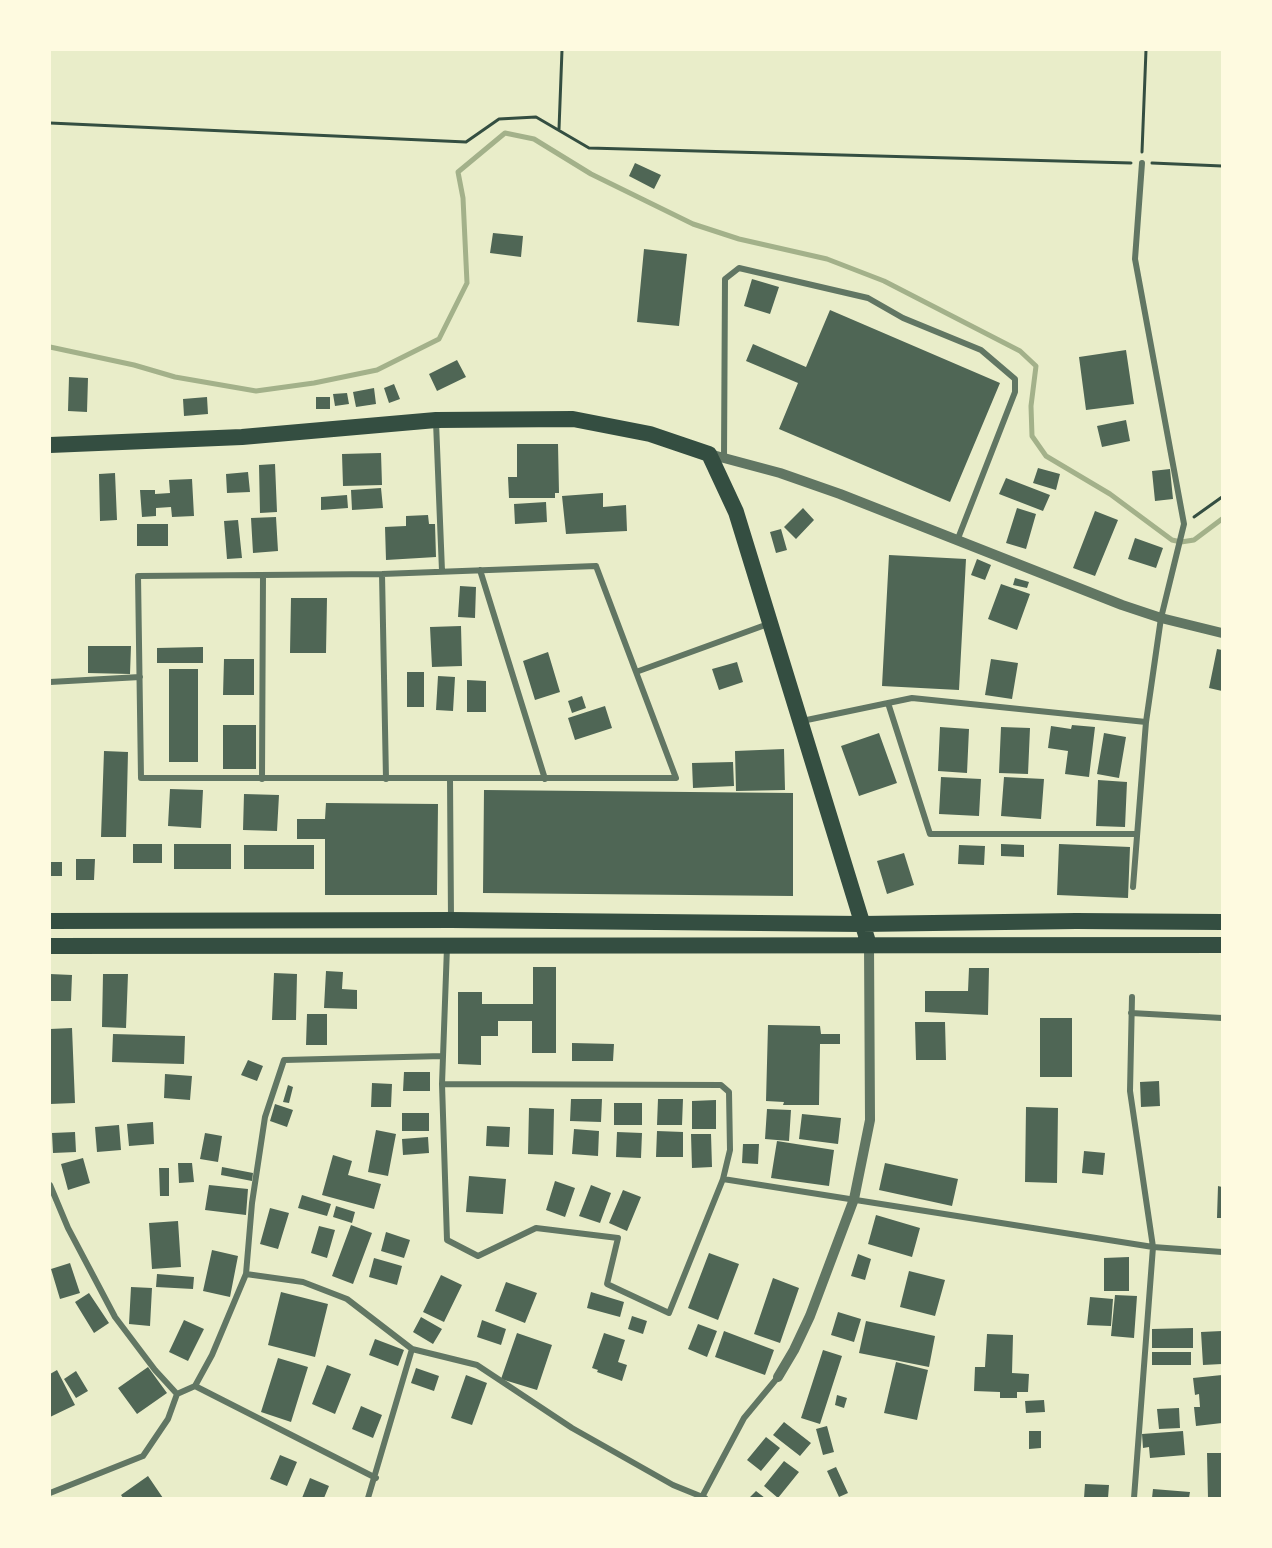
<!DOCTYPE html>
<html>
<head>
<meta charset="utf-8">
<style>
  body { margin:0 }
  #map { position:relative; width:1272px; height:1548px; overflow:hidden; background:#e9edc9; font-family:Manrope,sans-serif }
  canvas { display:block }
  .frame { position:absolute; inset:0; border:51px solid #fefae0; pointer-events:none }
</style>
</head>
<body>
<div id="map">
<canvas width="1272" height="1548"></canvas>
<div class="frame"></div>
</div>
<script>
const c = document.querySelector('canvas').getContext('2d');
c.lineJoin = 'round';
function poly(rows) {
  const path = new Path2D();
  for (const r of rows) {
    path.moveTo(r[0], r[1]);
    for (let i = 2; i < r.length; i += 2) path.lineTo(r[i], r[i + 1]);
  }
  return path;
}
function trace(path, color, width, dash) {
  c.strokeStyle = color;
  c.lineWidth = width;
  c.lineCap = dash ? 'butt' : 'round';
  c.setLineDash(dash || []);
  c.stroke(path);
}
function paint(path, color) {
  c.fillStyle = color;
  c.fill(path, 'evenodd');
}
const stream = poly([
  [50,347,134,365,175,377,256,391,314,383,377,370,439,339,467,283,463,198,458,172,505,133,534,139,591,174,693,224,739,239,827,259,884,281,1020,351,1036,366,1031,406,1032,436,1046,456,1110,494,1172,540,1181,542,1194,540,1222,519]
]);
const building = poly([
  [635,163,661,175,654,189,629,176],
  [493,233,523,236,521,257,490,253],
  [644,249,687,254,679,326,637,322],
  [752,279,779,287,770,314,744,306],
  [830,310,1000,383,950,502,779,429,798,383,746,361,753,344,806,367],
  [1126,350,1134,404,1086,410,1079,357],
  [457,360,466,377,437,391,429,374],
  [69,377,88,378,87,412,68,411],
  [394,384,400,399,389,403,384,388],
  [374,388,376,404,356,407,353,392],
  [347,393,349,404,335,406,333,394],
  [207,397,208,414,184,416,183,399],
  [316,397,330,397,330,409,316,409],
  [1126,420,1130,441,1102,447,1097,426],
  [517,444,558,444,559,493,555,493,555,498,509,498,508,477,517,477],
  [381,453,382,485,343,486,342,454],
  [275,464,277,512,260,513,259,465],
  [1038,468,1060,474,1056,490,1033,483],
  [1170,469,1173,499,1155,501,1152,471],
  [248,472,250,492,227,493,226,474],
  [115,473,117,520,100,521,99,474],
  [1006,478,1050,495,1043,511,999,494],
  [192,479,194,516,172,517,171,507,156,508,156,516,142,517,140,490,155,490,155,494,170,493,169,480],
  [381,488,383,508,352,510,351,490],
  [603,493,603,507,626,505,627,531,566,534,562,496],
  [347,495,348,508,321,510,321,497],
  [546,502,547,522,515,524,514,504],
  [803,508,814,520,796,539,784,527],
  [1017,508,1036,514,1026,549,1006,543],
  [1095,511,1118,520,1095,576,1073,568],
  [428,515,429,524,435,524,436,557,386,560,385,527,406,526,406,516],
  [276,517,278,551,253,553,251,518],
  [238,520,242,558,227,559,224,521],
  [137,524,168,524,168,546,137,546],
  [781,529,787,550,776,553,770,532],
  [1135,538,1163,548,1156,568,1128,559],
  [889,555,966,559,959,690,882,686],
  [977,559,991,565,985,580,971,575],
  [1015,578,1029,582,1027,588,1013,585],
  [1001,584,1030,594,1017,630,988,619],
  [460,586,476,587,475,618,458,617],
  [291,598,327,598,326,653,290,653],
  [461,626,462,666,432,667,430,627],
  [88,646,131,646,130,674,88,673],
  [203,647,203,663,157,663,157,648],
  [1217,649,1222,650,1222,691,1209,688],
  [548,652,560,692,535,700,523,661],
  [224,659,254,659,254,695,223,695],
  [991,659,1018,663,1012,699,985,695],
  [737,662,743,682,719,690,712,669],
  [169,669,198,669,198,762,169,762],
  [407,672,424,672,424,707,407,707],
  [438,676,455,677,453,711,436,710],
  [467,680,486,681,486,712,467,712],
  [582,696,586,708,572,713,568,701],
  [605,706,612,728,575,740,568,718],
  [223,725,256,725,256,769,223,769],
  [1072,725,1095,727,1089,777,1065,774,1068,751,1048,748,1051,726,1071,729],
  [940,727,969,729,967,773,938,771],
  [1001,727,1030,728,1028,774,999,773],
  [879,733,897,783,859,796,841,746],
  [1104,733,1126,737,1119,778,1097,774],
  [784,749,785,790,736,791,735,751],
  [104,751,128,752,126,837,101,837],
  [733,762,734,786,693,788,692,763],
  [941,777,981,779,979,816,939,814],
  [1004,777,1044,779,1041,819,1001,816],
  [1098,780,1127,782,1125,827,1096,826],
  [170,789,203,790,201,828,168,826],
  [484,790,793,793,793,896,483,893],
  [244,794,279,795,277,831,243,830],
  [326,803,438,804,437,895,325,895,325,839,297,839,297,819,325,819],
  [133,844,162,844,162,863,133,863],
  [174,844,231,844,231,869,174,869],
  [1001,844,1024,845,1024,857,1001,856],
  [1059,844,1130,847,1128,898,1057,895],
  [244,845,314,845,314,869,244,869],
  [959,845,985,846,984,865,958,864],
  [904,853,914,885,887,894,877,861],
  [76,859,95,859,94,880,76,880],
  [50,862,62,862,62,876,50,876],
  [533,967,556,967,556,1053,532,1053,532,1021,498,1021,498,1036,481,1036,481,1065,458,1064,458,992,482,992,482,1004,533,1004],
  [969,968,989,968,988,1015,925,1012,925,991,968,991],
  [326,971,343,972,342,989,357,990,357,1009,324,1008],
  [274,973,297,974,296,1020,272,1020],
  [50,974,72,975,71,1001,50,1001],
  [103,974,128,974,126,1028,102,1027],
  [307,1014,327,1014,327,1045,306,1045],
  [1040,1018,1072,1018,1072,1077,1040,1077],
  [915,1022,945,1022,946,1060,916,1060],
  [768,1025,820,1026,821,1034,840,1034,840,1044,820,1044,819,1105,783,1105,784,1102,766,1101],
  [72,1028,75,1103,50,1104,50,1029],
  [113,1034,185,1036,184,1064,112,1062],
  [572,1043,614,1044,613,1061,572,1061],
  [248,1060,263,1066,257,1081,241,1075],
  [404,1072,430,1072,430,1091,403,1091],
  [165,1074,192,1076,190,1100,164,1098],
  [1159,1081,1160,1106,1141,1107,1140,1082],
  [372,1083,392,1084,391,1107,371,1107],
  [288,1085,293,1087,289,1103,283,1102],
  [571,1099,602,1099,601,1122,570,1121],
  [658,1099,683,1099,682,1125,657,1125],
  [716,1100,716,1129,692,1129,692,1101],
  [614,1103,642,1103,642,1125,614,1125],
  [275,1104,293,1110,287,1127,270,1121],
  [1026,1107,1058,1108,1057,1183,1025,1182],
  [529,1108,554,1109,553,1155,528,1154],
  [767,1109,791,1110,789,1141,765,1139],
  [402,1113,429,1113,429,1131,402,1131],
  [802,1114,841,1118,838,1144,799,1139],
  [153,1122,154,1144,129,1146,127,1124],
  [119,1125,121,1150,97,1152,95,1127],
  [487,1126,510,1127,509,1147,486,1146],
  [574,1129,599,1131,598,1156,572,1154],
  [376,1130,396,1134,388,1176,368,1172],
  [657,1131,683,1132,683,1157,656,1157],
  [75,1132,76,1152,53,1153,52,1133],
  [617,1132,642,1133,641,1158,616,1157],
  [205,1133,222,1136,218,1162,200,1159],
  [691,1134,711,1134,712,1167,692,1168],
  [428,1137,429,1153,403,1155,402,1139],
  [777,1141,834,1150,829,1186,771,1178],
  [743,1144,759,1144,758,1164,742,1163],
  [1084,1151,1105,1153,1103,1175,1082,1173],
  [333,1155,352,1161,348,1175,381,1184,374,1209,322,1195],
  [83,1158,90,1183,68,1190,61,1164],
  [178,1163,192,1163,194,1182,179,1183],
  [885,1163,958,1179,952,1206,879,1190],
  [222,1167,253,1173,252,1181,221,1175],
  [159,1168,169,1168,169,1196,160,1196],
  [469,1176,506,1179,503,1214,466,1212],
  [555,1181,575,1188,565,1217,546,1210],
  [209,1185,248,1189,246,1215,205,1210],
  [591,1185,611,1193,600,1223,579,1216],
  [1218,1186,1222,1187,1222,1218,1217,1218],
  [623,1190,641,1197,627,1231,609,1223],
  [302,1195,331,1204,327,1216,298,1208],
  [336,1206,355,1212,352,1223,333,1217],
  [270,1208,289,1213,278,1249,260,1244],
  [876,1215,920,1228,912,1257,868,1244],
  [178,1221,181,1267,152,1269,149,1223],
  [351,1225,372,1233,353,1284,332,1276],
  [319,1226,335,1230,327,1258,311,1253],
  [386,1232,410,1240,404,1258,381,1251],
  [212,1250,238,1256,230,1297,203,1291],
  [709,1253,739,1264,718,1320,688,1308],
  [858,1254,871,1259,865,1280,851,1276],
  [1129,1257,1129,1291,1104,1291,1104,1258],
  [374,1258,402,1266,397,1285,369,1277],
  [70,1263,80,1293,60,1299,51,1269],
  [909,1271,945,1280,935,1316,900,1307],
  [157,1274,194,1277,193,1289,156,1287],
  [441,1275,462,1285,444,1322,423,1312],
  [773,1278,799,1288,780,1343,754,1334],
  [506,1282,537,1293,525,1323,495,1311],
  [131,1287,152,1288,150,1326,129,1324],
  [281,1292,328,1304,315,1357,268,1345],
  [591,1292,624,1302,620,1317,587,1308],
  [89,1293,109,1323,94,1333,75,1302],
  [1115,1295,1137,1296,1134,1338,1111,1336],
  [1090,1297,1113,1299,1111,1326,1087,1325],
  [838,1312,861,1319,854,1342,831,1335],
  [632,1316,647,1321,643,1334,628,1329],
  [421,1317,442,1329,433,1344,413,1332],
  [184,1320,204,1329,188,1361,169,1352],
  [482,1320,506,1329,501,1345,477,1337],
  [866,1321,935,1336,929,1367,859,1353],
  [698,1324,717,1331,707,1357,688,1349],
  [1193,1328,1193,1348,1152,1348,1152,1329],
  [724,1331,774,1350,765,1375,715,1357],
  [1222,1331,1222,1364,1203,1365,1201,1332],
  [517,1333,552,1345,537,1390,501,1379],
  [604,1333,625,1340,618,1362,627,1365,622,1381,597,1372,598,1370,592,1368],
  [987,1334,1013,1335,1012,1373,1029,1374,1028,1392,1017,1392,1017,1398,1000,1398,1000,1392,974,1391,975,1367,985,1367],
  [375,1339,404,1350,398,1366,369,1355],
  [823,1350,842,1356,820,1424,801,1418],
  [1152,1352,1191,1352,1191,1365,1152,1365],
  [278,1358,308,1367,291,1422,261,1412],
  [896,1362,928,1370,917,1420,884,1413],
  [327,1365,351,1374,335,1414,312,1404],
  [148,1367,167,1393,137,1414,118,1388],
  [416,1368,439,1376,434,1391,411,1383],
  [57,1370,75,1405,50,1417,50,1374],
  [76,1371,88,1391,76,1398,64,1379],
  [466,1375,487,1383,472,1425,451,1418],
  [1222,1375,1222,1423,1196,1426,1194,1407,1200,1407,1199,1394,1195,1395,1193,1378],
  [837,1395,847,1398,844,1408,835,1405],
  [1044,1400,1045,1412,1026,1413,1025,1401],
  [361,1406,382,1415,373,1438,352,1429],
  [1179,1408,1180,1428,1159,1429,1157,1409],
  [784,1422,811,1443,800,1456,773,1435],
  [827,1426,834,1452,823,1455,816,1429],
  [1029,1431,1041,1431,1041,1448,1029,1449],
  [1183,1431,1185,1455,1150,1458,1149,1447,1143,1448,1142,1434],
  [766,1437,780,1448,761,1471,747,1460],
  [1207,1453,1222,1453,1222,1498,1208,1498],
  [280,1455,297,1462,287,1486,270,1479],
  [784,1461,799,1472,778,1498,764,1486],
  [836,1467,848,1493,839,1497,827,1471],
  [148,1476,163,1498,123,1498,121,1495],
  [310,1478,329,1486,324,1498,302,1498],
  [1085,1484,1109,1485,1108,1498,1084,1498],
  [1153,1489,1190,1492,1189,1498,1152,1498],
  [756,1491,765,1498,749,1498]
]);
const path = poly([
  [50,123,466,142,499,119,536,117,589,148,1131,163],
  [559,129,562,50],
  [1142,152,1146,50],
  [1152,163,1222,166],
  [1194,517,1222,497]
]);
const minor = poly([
  [436,422,442,571],
  [724,458,725,279,739,268,868,298,903,318,981,350,1015,379,1015,392,957,541],
  [596,566,676,778,141,778,138,576,382,574,596,566],
  [480,570,545,779],
  [382,574,386,779],
  [636,672,768,624],
  [50,682,140,677],
  [888,703,930,834,1137,834],
  [802,721,912,698,1146,722],
  [262,779,263,575],
  [450,779,451,919],
  [1133,887,1146,722,1161,618,1184,524,1135,259,1142,163],
  [447,947,442,1084,447,1240,478,1256,536,1228,618,1238,607,1284,669,1313,723,1179,1153,1247,1222,1252],
  [1132,997,1130,1091,1153,1247,1134,1498],
  [1131,1013,1222,1018],
  [442,1084,721,1085,729,1092,730,1150,723,1179],
  [50,1185,68,1228,115,1317,155,1370,177,1394],
  [246,1274,303,1282,347,1299,412,1349,477,1365,572,1428,673,1485,705,1498],
  [195,1386,376,1478],
  [50,1493,143,1456,168,1419,177,1394,195,1386,212,1355,246,1274,252,1203,265,1117,284,1060,443,1056],
  [702,1497,744,1418,778,1377],
  [368,1498,412,1349]
]);
const tertiary = poly([
  [709,454,780,473,840,494,1122,605,1161,618,1222,633],
  [778,1377,794,1350,810,1316,854,1199,870,1120,869,945]
]);
const trunk = poly([
  [50,445,242,437,436,420,573,419,650,434,709,454,736,512,869,945],
  [50,921,451,920,862,924,1076,921,1222,922],
  [50,946,1222,945]
]);
trace(stream, '#a3b18a', 5);
paint(building, '#4f6655');
trace(path, '#344e41', 3);
trace(minor, '#617663', 6);
trace(tertiary, '#617663', 10);
trace(trunk, '#344e41', 16);
</script>
</body>
</html>
